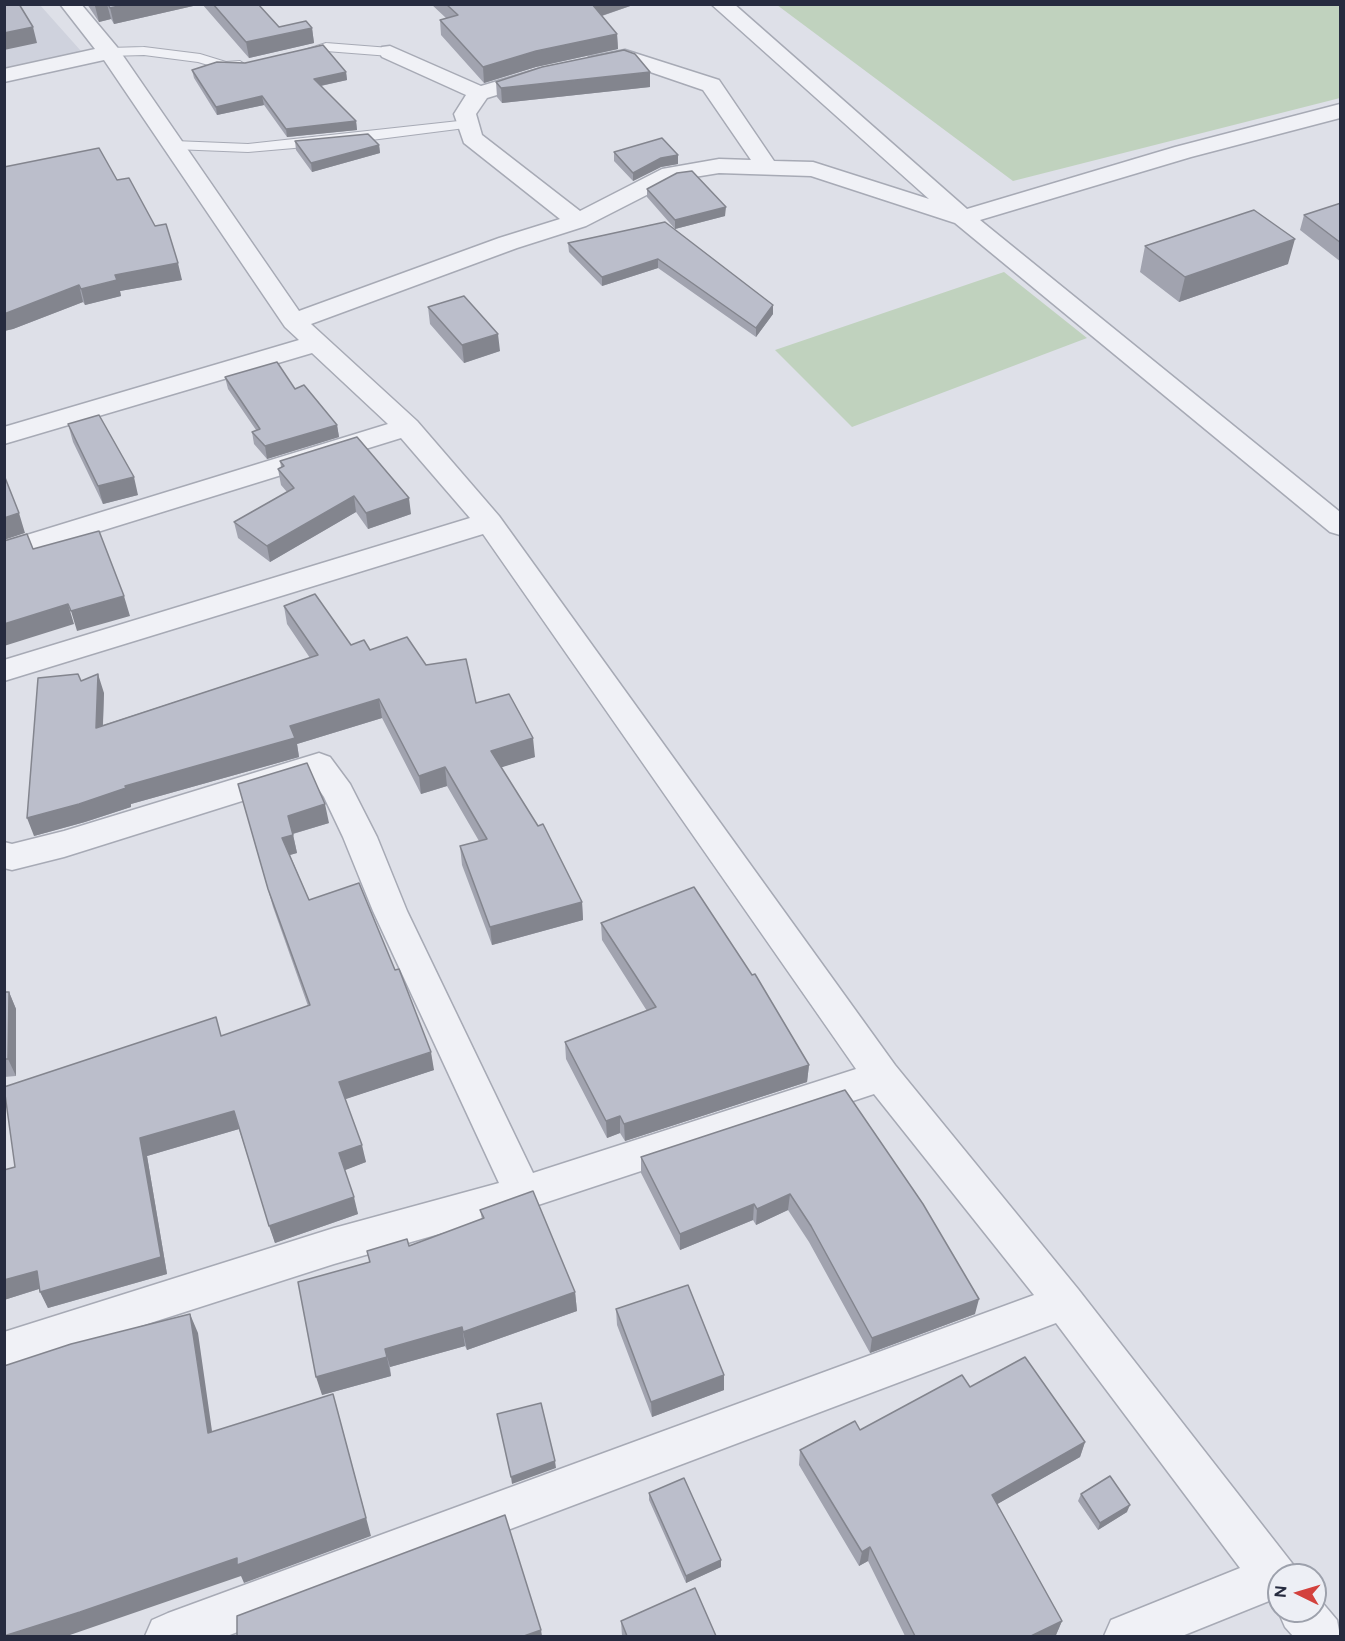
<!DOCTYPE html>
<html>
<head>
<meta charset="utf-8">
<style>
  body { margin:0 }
  #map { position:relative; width:1345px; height:1641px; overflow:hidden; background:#dee0e8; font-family:Figtree,sans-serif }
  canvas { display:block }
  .frame { position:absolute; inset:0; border:6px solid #262b3f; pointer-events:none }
  .north { position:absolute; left:1267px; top:1563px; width:60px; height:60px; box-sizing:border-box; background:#edeff5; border:2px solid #9da1ac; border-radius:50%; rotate:275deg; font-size:16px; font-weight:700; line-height:24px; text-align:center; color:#262b3f }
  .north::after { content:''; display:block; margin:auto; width:21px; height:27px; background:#d3413d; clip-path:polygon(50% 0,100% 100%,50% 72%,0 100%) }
</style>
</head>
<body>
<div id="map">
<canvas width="1345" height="1641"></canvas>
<div class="frame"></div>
<div class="north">N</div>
</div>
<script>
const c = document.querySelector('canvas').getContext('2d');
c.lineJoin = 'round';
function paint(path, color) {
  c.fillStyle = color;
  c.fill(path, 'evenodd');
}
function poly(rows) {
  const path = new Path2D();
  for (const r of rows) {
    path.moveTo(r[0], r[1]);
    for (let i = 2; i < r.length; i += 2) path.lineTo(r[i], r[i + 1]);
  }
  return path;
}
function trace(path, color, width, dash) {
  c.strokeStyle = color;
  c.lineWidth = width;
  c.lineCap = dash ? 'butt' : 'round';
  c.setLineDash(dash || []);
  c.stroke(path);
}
const built = poly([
  [4,5,40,5,81,51,5,69]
]);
const green = poly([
  [777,5,1340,5,1340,98,1013,181],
  [1004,272,1087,338,852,427,775,350]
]);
const lane = poly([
  [326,43,390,48,396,52,390,56,326,51,301,57,295,53,326,43],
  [144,47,200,54,226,62,240,61,246,65,240,69,225,70,198,62,144,55,109,56,103,52,109,48,144,47],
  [468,120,473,121,473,127,340,144,248,152,174,149,167,145,174,141,248,144,468,120]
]);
const street = poly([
  [60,4,81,4,117,47,299,311,499,238,560,219,464,143,454,114,466,95,382,57,379,52,382,47,390,46,481,86,538,69,546,70,549,75,546,80,487,98,476,114,482,135,580,211,662,169,719,159,751,160,703,90,624,63,597,68,589,67,586,62,589,57,625,50,719,80,774,161,813,162,929,199,711,4,734,4,967,209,1175,147,1340,104,1340,118,1191,157,980,220,1340,512,1340,535,1330,532,955,223,811,176,719,173,676,180,586,226,517,248,311,324,417,421,499,516,895,1065,1078,1289,1295,1567,1298,1575,1279,1575,1279,1605,1269,1601,1182,1636,1104,1636,1111,1620,1240,1568,1056,1323,227,1636,145,1636,152,1620,168,1613,1034,1295,874,1094,523,1210,334,1264,4,1370,4,1332,334,1228,499,1183,373,911,343,837,324,797,312,779,64,857,12,870,4,868,4,842,12,844,64,831,319,753,330,757,350,784,377,837,407,911,533,1173,856,1069,483,534,4,681,4,660,470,518,401,438,4,561,4,542,388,424,312,353,4,444,4,427,299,340,285,327,104,60,4,82,4,69,95,49,60,4],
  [1315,1594,1337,1620,1340,1636,1293,1636,1285,1627,1278,1611,1279,1610,1315,1611,1315,1594]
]);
const wall = poly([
  [87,4,202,4,114,24,111,19,99,22],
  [202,4,258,4,279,27,312,28,314,43,249,58],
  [431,4,636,4,602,16,617,34,618,49,536,67,484,83,441,35,440,20,446,18],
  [192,70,346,72,347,80,321,86,356,121,357,130,287,137,264,105,217,115,194,78],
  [496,82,650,87,502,103,497,97],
  [295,141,379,145,380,153,312,172,296,150],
  [614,152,678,164,661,167,633,181,614,161],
  [4,167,117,180,182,280,120,291,121,296,85,305,83,302,13,329,4,331],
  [647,189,725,216,675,229,647,197],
  [1341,203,1341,262,1300,230,1304,215],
  [665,222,773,305,773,314,756,337,658,268,602,286,569,252,568,243],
  [1145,246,1288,264,1179,302,1140,272],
  [428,307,500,351,464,363,430,324],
  [225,377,295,389,337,425,339,437,267,459,254,444,252,432,256,430,228,389],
  [68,424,138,495,103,504,73,442],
  [280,461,411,514,368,529,356,512,270,562,238,538,234,522,287,492,281,485,278,469,281,467],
  [284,606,351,645,426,665,476,703,535,757,501,767,582,902,583,920,492,945,462,865,460,846,479,841,447,786,421,794,382,718,297,744,299,757,131,804,131,807,85,822,34,836,81,681,104,693,103,725,310,658,287,624],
  [238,784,329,823,293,834,297,853,290,855,309,900,434,1070,345,1099,366,1162,344,1170,358,1214,275,1243,239,1129,147,1156,167,1274,48,1308,39,1289,4,1300,4,1170,15,1167,221,1036,308,1006,273,907],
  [601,923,809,1065,807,1082,625,1141,620,1133,607,1138,566,1059,565,1042,647,1011,602,940],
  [4,992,9,992,16,1009,16,1076,4,1077],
  [845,1090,975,1314,870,1353,809,1242,788,1210,756,1225,753,1220,680,1250,641,1173,641,1157],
  [480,1210,575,1292,577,1311,467,1350,465,1346,390,1367,391,1376,322,1395,370,1262,409,1246,482,1219],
  [616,1309,724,1375,724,1390,652,1417,617,1325],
  [970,1387,1085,1442,1080,1457,997,1504,1062,1621,1056,1635,1053,1636,905,1636,868,1561,859,1566,799,1465,800,1450,860,1430],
  [649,1493,721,1560,721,1567,686,1583,649,1500],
  [1081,1494,1127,1512,1098,1530,1078,1501],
  [621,1621,716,1636,622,1636]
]);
const shadedWall = poly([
  [102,4,107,4,111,19,99,22,95,6],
  [127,4,202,4,114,24,110,8],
  [591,4,636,4,592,19],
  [33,27,37,43,4,50,4,33],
  [312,28,314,43,249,58,246,42],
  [617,34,618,49,536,67,484,83,483,67,536,51],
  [346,72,347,80,315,87,314,79],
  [650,72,650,87,502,103,501,88],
  [262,96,264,105,217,115,216,107],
  [356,121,357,130,287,137,286,129],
  [379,145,380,153,312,172,311,163],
  [678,155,678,164,661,167,633,181,633,173,661,158],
  [726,207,725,216,675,229,675,220],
  [1295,239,1288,264,1179,302,1185,277],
  [658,259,658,268,602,286,602,277],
  [178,263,182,280,120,291,121,296,85,305,81,289,115,275],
  [79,285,83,302,13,329,4,331,4,314],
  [773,305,773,314,756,337,756,328],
  [498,334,500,351,464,363,462,345],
  [337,425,339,437,267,459,265,446],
  [134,477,138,495,103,504,98,486],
  [354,496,356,512,270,562,267,546],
  [409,498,411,514,368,529,366,513],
  [19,513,25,533,4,540,4,518],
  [124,596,130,616,77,631,71,611],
  [68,604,74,624,4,646,4,624],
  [98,674,104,693,102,746,96,728],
  [379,699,382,718,297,744,299,757,131,804,131,807,85,822,34,836,27,818,125,786,290,726],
  [533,738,535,757,493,770,491,751],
  [445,767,447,786,421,794,419,776],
  [325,804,329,823,292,834,288,816],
  [293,835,297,853,286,856,282,838],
  [582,902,583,920,492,945,490,927],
  [9,992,16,1009,16,1076,8,1059],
  [431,1052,434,1070,343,1100,339,1082],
  [809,1065,807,1082,625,1141,624,1124],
  [234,1111,239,1129,147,1156,167,1274,48,1308,40,1292,140,1138],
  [620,1116,620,1133,607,1138,606,1121],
  [362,1145,366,1162,343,1171,339,1153],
  [790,1194,788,1210,756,1225,757,1209],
  [354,1197,358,1214,275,1243,269,1226],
  [754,1204,753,1220,680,1250,680,1234],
  [37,1271,45,1287,4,1300,4,1280],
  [575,1292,577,1311,467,1350,463,1332],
  [979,1299,975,1314,870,1353,872,1338],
  [190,1314,198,1333,215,1452,208,1433],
  [462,1327,465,1346,390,1367,385,1349],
  [387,1357,391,1376,322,1395,316,1377],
  [724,1375,724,1390,652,1417,651,1402],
  [333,1394,371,1536,244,1583,241,1576,67,1636,4,1636],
  [1085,1442,1080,1457,987,1510,992,1495],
  [555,1461,556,1468,512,1484,511,1477],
  [1130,1505,1127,1512,1098,1530,1100,1523],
  [870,1547,868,1561,859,1566,862,1552],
  [721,1560,721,1567,686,1583,686,1576],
  [1062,1621,1056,1635,1053,1636,1031,1636],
  [541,1630,542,1636,524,1636]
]);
const building = poly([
  [4,4,19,4,33,27,4,33,4,4],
  [108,4,127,4,110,8,108,4],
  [213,4,258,4,279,27,306,21,312,28,246,42,213,4],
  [446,4,592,4,617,34,536,51,483,67,440,20,458,15,446,4],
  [323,45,346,72,314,79,356,121,286,129,262,96,216,107,192,70,217,62,245,63,323,45],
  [624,50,635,54,650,72,501,88,496,82,542,67,624,50],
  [368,134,379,145,311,163,295,141,368,134],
  [662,138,678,155,661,158,633,173,614,152,662,138],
  [99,148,117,180,129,178,155,226,166,224,178,263,115,275,117,280,81,289,79,285,4,314,4,167,99,148],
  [692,171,726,207,675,220,647,189,677,173,692,171],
  [1341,203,1341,243,1304,215,1341,203],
  [1254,210,1295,239,1185,277,1145,246,1254,210],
  [665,222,773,305,756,328,658,259,602,277,568,243,665,222],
  [464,296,498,334,462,345,428,307,464,296],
  [277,362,295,389,304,385,337,425,265,446,252,432,260,429,225,377,277,362],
  [99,415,134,477,98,486,68,424,99,415],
  [357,437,409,498,366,513,354,496,267,546,234,522,294,488,278,469,284,466,280,461,357,437],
  [4,475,19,513,4,518,4,475],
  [99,531,124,596,71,611,68,604,4,624,4,541,27,534,33,549,99,531],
  [315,594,351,645,364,640,370,650,407,637,426,665,466,659,476,703,509,694,533,738,491,751,538,826,543,824,582,902,490,927,460,846,487,839,445,767,419,776,379,699,290,726,295,738,125,786,126,788,79,804,27,818,38,678,78,674,81,681,98,674,96,728,318,655,284,606,315,594],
  [307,763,325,804,288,816,293,835,282,838,309,900,359,883,395,970,399,969,431,1052,339,1082,362,1145,339,1153,354,1197,269,1226,234,1111,140,1138,161,1257,40,1292,37,1271,4,1280,4,1170,15,1167,4,1087,216,1017,221,1036,310,1005,268,889,238,784,307,763],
  [694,887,752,975,755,974,809,1065,624,1124,620,1116,606,1121,565,1042,656,1007,601,923,694,887],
  [4,992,9,992,8,1059,4,1059,4,992],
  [845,1090,923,1204,979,1299,872,1338,811,1226,790,1194,757,1209,754,1204,680,1234,641,1157,845,1090],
  [533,1191,575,1292,463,1332,462,1327,385,1349,387,1357,316,1377,298,1282,370,1262,367,1251,407,1239,409,1246,484,1218,480,1210,533,1191],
  [688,1285,724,1375,651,1402,616,1309,688,1285],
  [190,1314,208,1433,333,1394,366,1518,237,1565,237,1558,80,1612,4,1636,4,1366,71,1344,190,1314],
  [1025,1357,1085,1442,992,1495,1062,1621,1031,1636,915,1636,870,1547,862,1552,800,1450,855,1421,860,1430,962,1375,970,1387,1025,1357],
  [541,1403,555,1461,511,1477,497,1414,541,1403],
  [1110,1476,1130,1505,1100,1523,1081,1494,1110,1476],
  [684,1478,721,1560,686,1576,649,1493,684,1478],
  [505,1515,541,1630,524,1636,237,1636,237,1616,505,1515],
  [695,1588,716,1636,627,1636,621,1621,695,1588]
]);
paint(built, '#cfd2dd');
paint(green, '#c0d2be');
trace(lane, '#a7aab5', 2);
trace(street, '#a7aab5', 3);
paint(lane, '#f0f1f6');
paint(street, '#f0f1f6');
paint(wall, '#a1a3af');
paint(shadedWall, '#83858e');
paint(building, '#bbbecb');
trace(building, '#83858e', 1.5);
</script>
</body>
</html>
